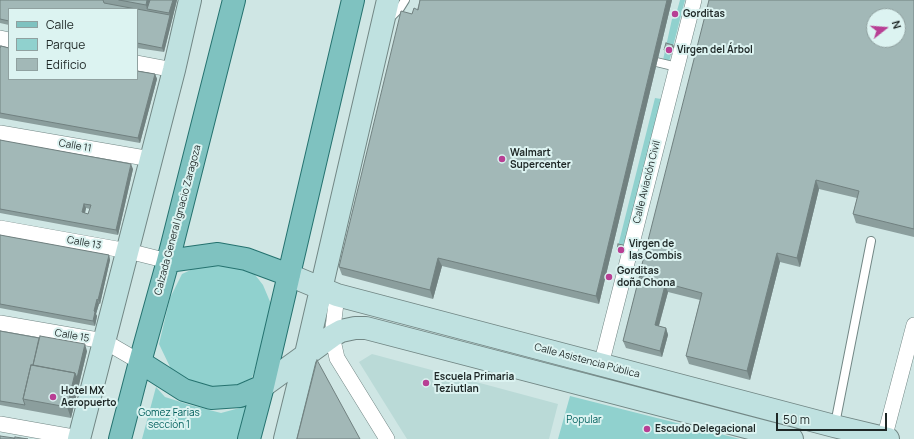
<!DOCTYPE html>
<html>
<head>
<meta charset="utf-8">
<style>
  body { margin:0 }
  #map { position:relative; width:914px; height:439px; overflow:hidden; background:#cfe6e4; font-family:Manrope,sans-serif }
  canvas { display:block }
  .legend { position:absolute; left:8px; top:8px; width:130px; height:72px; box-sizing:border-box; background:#dcf3f1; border:1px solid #90a1a0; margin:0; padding:5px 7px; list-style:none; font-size:12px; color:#1e2726 }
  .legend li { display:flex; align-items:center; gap:8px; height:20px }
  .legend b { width:20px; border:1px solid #90a1a0 }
  .north { position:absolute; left:866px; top:8px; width:40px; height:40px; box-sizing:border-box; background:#dcf3f1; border:1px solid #90a1a0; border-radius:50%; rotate:73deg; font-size:11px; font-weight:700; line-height:16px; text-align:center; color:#1e2726 }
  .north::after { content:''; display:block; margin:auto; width:14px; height:18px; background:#b83f94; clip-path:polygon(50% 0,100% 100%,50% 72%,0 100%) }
  .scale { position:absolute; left:776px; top:413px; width:111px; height:18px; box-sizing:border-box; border:2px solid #1e2726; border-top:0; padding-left:5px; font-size:12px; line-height:14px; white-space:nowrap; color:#1e2726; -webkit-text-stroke:3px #dcf3f1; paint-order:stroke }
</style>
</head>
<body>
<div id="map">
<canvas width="914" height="439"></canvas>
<ul class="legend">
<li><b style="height:5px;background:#7fc2c0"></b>Calle</li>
<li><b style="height:11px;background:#90d1ce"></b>Parque</li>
<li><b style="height:11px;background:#a2b8b7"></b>Edificio</li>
</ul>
<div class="north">N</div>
<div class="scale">50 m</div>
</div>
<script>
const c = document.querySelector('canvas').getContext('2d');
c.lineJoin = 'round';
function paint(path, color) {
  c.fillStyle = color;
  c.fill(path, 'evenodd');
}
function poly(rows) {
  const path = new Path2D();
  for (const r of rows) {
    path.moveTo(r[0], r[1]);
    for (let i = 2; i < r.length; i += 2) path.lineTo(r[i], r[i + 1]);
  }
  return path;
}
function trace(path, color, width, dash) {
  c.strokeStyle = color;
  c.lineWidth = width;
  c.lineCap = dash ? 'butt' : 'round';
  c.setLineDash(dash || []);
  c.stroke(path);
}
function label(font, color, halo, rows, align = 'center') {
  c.font = font + ' Manrope,sans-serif';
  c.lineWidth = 4;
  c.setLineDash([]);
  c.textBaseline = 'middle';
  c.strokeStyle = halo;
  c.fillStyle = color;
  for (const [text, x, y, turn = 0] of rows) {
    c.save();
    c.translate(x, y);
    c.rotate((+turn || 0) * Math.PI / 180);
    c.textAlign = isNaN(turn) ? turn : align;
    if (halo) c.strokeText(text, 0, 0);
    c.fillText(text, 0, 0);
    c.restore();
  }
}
const built = poly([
  [372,354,558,404,549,439,407,439,359,362]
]);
const green = poly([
  [680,0,685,0,669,62,663,60,672,19,675,18],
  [655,98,661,99,624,248,618,246],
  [208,262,252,271,263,285,271,304,266,330,253,375,247,387,223,390,194,385,171,369,159,344,170,298,182,274],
  [156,387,165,397,190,405,221,413,247,406,238,439,142,439],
  [570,396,740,439,558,439]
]);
const lane = poly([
  [389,18,393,15,400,8,405,0],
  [648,60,677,67],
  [835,424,871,241]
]);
const street = poly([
  [0,38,9,40],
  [137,63,174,70],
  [0,133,151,159],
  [0,228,128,251,168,261],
  [337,295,332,336,337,358,387,439],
  [0,323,104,341,140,362],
  [601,365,694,0],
  [0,424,79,438],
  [884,439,914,325]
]);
const secondary = poly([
  [289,275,337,295,834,426,888,439],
  [263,386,332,336,341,331,355,328,366,328,792,439],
  [79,439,174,70,190,0],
  [285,439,306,354,388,0]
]);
const primary = poly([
  [168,261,218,254,246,259,289,275],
  [140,362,184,390,211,398,240,396,263,386],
  [120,439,140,362,168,261,234,0],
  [249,439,263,386,353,0]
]);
const wall = poly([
  [0,0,177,0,164,52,137,48,137,9,9,9,9,25,0,23],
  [420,0,672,0,599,304,442,266,433,299,342,275,339,267],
  [914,0,914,237,856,223,853,214,857,198,819,189,800,267,780,262,750,380,689,364,686,356,700,300,668,292,659,326,666,328,668,335,662,357,626,348,623,341,639,278,639,276],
  [0,45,1,46,155,74,157,79,140,143,0,118],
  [673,45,674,47,671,55,665,53,664,50],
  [0,140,133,169,118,235,0,213],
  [86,208,90,209,88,214,85,213],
  [0,235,109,255,110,260,100,304,99,304,96,314,97,316,95,326,0,308],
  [624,248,622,253,618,252,617,250],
  [0,331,87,351,71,418,0,405]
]);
const shadedWall = poly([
  [147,0,154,0,147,9,146,5],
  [173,0,177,0,164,52,162,48,170,15,169,13],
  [667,0,672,0,599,304,596,296],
  [673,45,674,47,671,55,671,52],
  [155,74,157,79,140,143,138,138],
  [131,164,133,169,118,235,116,230],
  [816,180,819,189,800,267,797,258],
  [84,204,86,208,84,217,82,212],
  [623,245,624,248,622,253,621,251],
  [777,253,780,262,750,380,747,371],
  [109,255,110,260,100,304,98,300],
  [438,258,442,266,433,299,430,290],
  [665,285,668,292,657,332,655,325],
  [97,299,99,304,96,314,97,316,95,326,93,321,94,311],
  [666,328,668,335,662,357,660,351],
  [85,344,87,351,71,418,67,407,75,373]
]);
const building = poly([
  [0,0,103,0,104,3,136,9,9,9,9,21,0,19,0,0],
  [119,0,147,0,146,5,119,0],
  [150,0,173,0,169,13,147,9,150,0],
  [420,0,667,0,596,296,438,258,430,290,339,267,401,11,412,14,414,8,418,10,420,0],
  [709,0,914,0,914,229,853,214,859,191,816,180,797,258,777,253,747,371,686,356,702,293,639,276,709,0],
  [874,16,898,16,898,40,874,40,874,16],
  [137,9,170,15,162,48,137,43,137,9],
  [666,43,673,45,671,52,664,50,666,43],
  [1,46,9,48,9,79,137,79,137,71,155,74,138,138,0,113,0,48,1,46],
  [0,140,131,164,116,230,0,209,0,140],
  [84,204,91,205,88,214,82,212,84,204],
  [0,235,109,255,98,300,97,299,94,311,95,312,93,321,0,304,0,235],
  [618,244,623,245,621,251,617,250,618,244],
  [639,278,665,285,655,325,666,328,660,351,623,341,639,278],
  [0,331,39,338,33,365,31,365,23,399,25,405,0,401,0,331],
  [40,336,85,344,77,378,75,373,33,365,40,336],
  [317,360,360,439,297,439,317,360],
  [31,365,75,373,67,407,23,399,31,365],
  [0,436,14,438,14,439,0,439,0,436],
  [15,437,28,439,14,439,15,437]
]);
const markers = [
  [675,14,4,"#b83f94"],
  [669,50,4,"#b83f94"],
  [502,159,4,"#b83f94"],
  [621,250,4,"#b83f94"],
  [609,277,4,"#b83f94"],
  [426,383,4,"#b83f94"],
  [53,397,4,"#b83f94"],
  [647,429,4,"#b83f94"]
];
const poiNames = [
  ["Gorditas",683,14],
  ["Virgen del Árbol",677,50],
  ["Walmart",510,153],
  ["Supercenter",510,165],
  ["Virgen de",629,244],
  ["las Combis",629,256],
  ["Gorditas",617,271],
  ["doña Chona",617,283],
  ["Escuela Primaria",434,377],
  ["Teziutlan",434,389],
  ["Hotel MX",61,391],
  ["Aeropuerto",61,403],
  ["Escudo Delegacional",655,429]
];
const streetNames = [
  ["Calle 11",75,146,10],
  ["Calle Aviación Civil",647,182,-76],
  ["Calzada General Ignacio Zaragoza",178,220,-75],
  ["Calle 13",84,243,10],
  ["Calle 15",72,336,10],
  ["Calle Asistencia Pública",587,361,15]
];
const parkNames = [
  ["Gomez Farias",169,413],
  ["sección 1",169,425],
  ["Popular",584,420]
];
paint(built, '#badad7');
paint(green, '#90d1ce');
trace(lane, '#728785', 10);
trace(street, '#728785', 16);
trace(secondary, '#728785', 24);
trace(primary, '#25726f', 24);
trace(lane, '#fff', 8);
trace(street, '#fff', 15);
trace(secondary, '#bfe1e0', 22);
trace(primary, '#7fc2c0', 22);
paint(wall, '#8b9e9d');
paint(shadedWall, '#718180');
paint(building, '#a2b8b7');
trace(building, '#718180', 1);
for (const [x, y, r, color] of markers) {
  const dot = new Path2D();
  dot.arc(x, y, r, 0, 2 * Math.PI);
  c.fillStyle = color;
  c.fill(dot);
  trace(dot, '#dcf3f1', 1.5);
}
label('bold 10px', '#1e2726', '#dcf3f1', poiNames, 'left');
label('10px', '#1e2726', '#dcf3f1', streetNames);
label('10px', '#015f5c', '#dcf3f1', parkNames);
</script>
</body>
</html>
